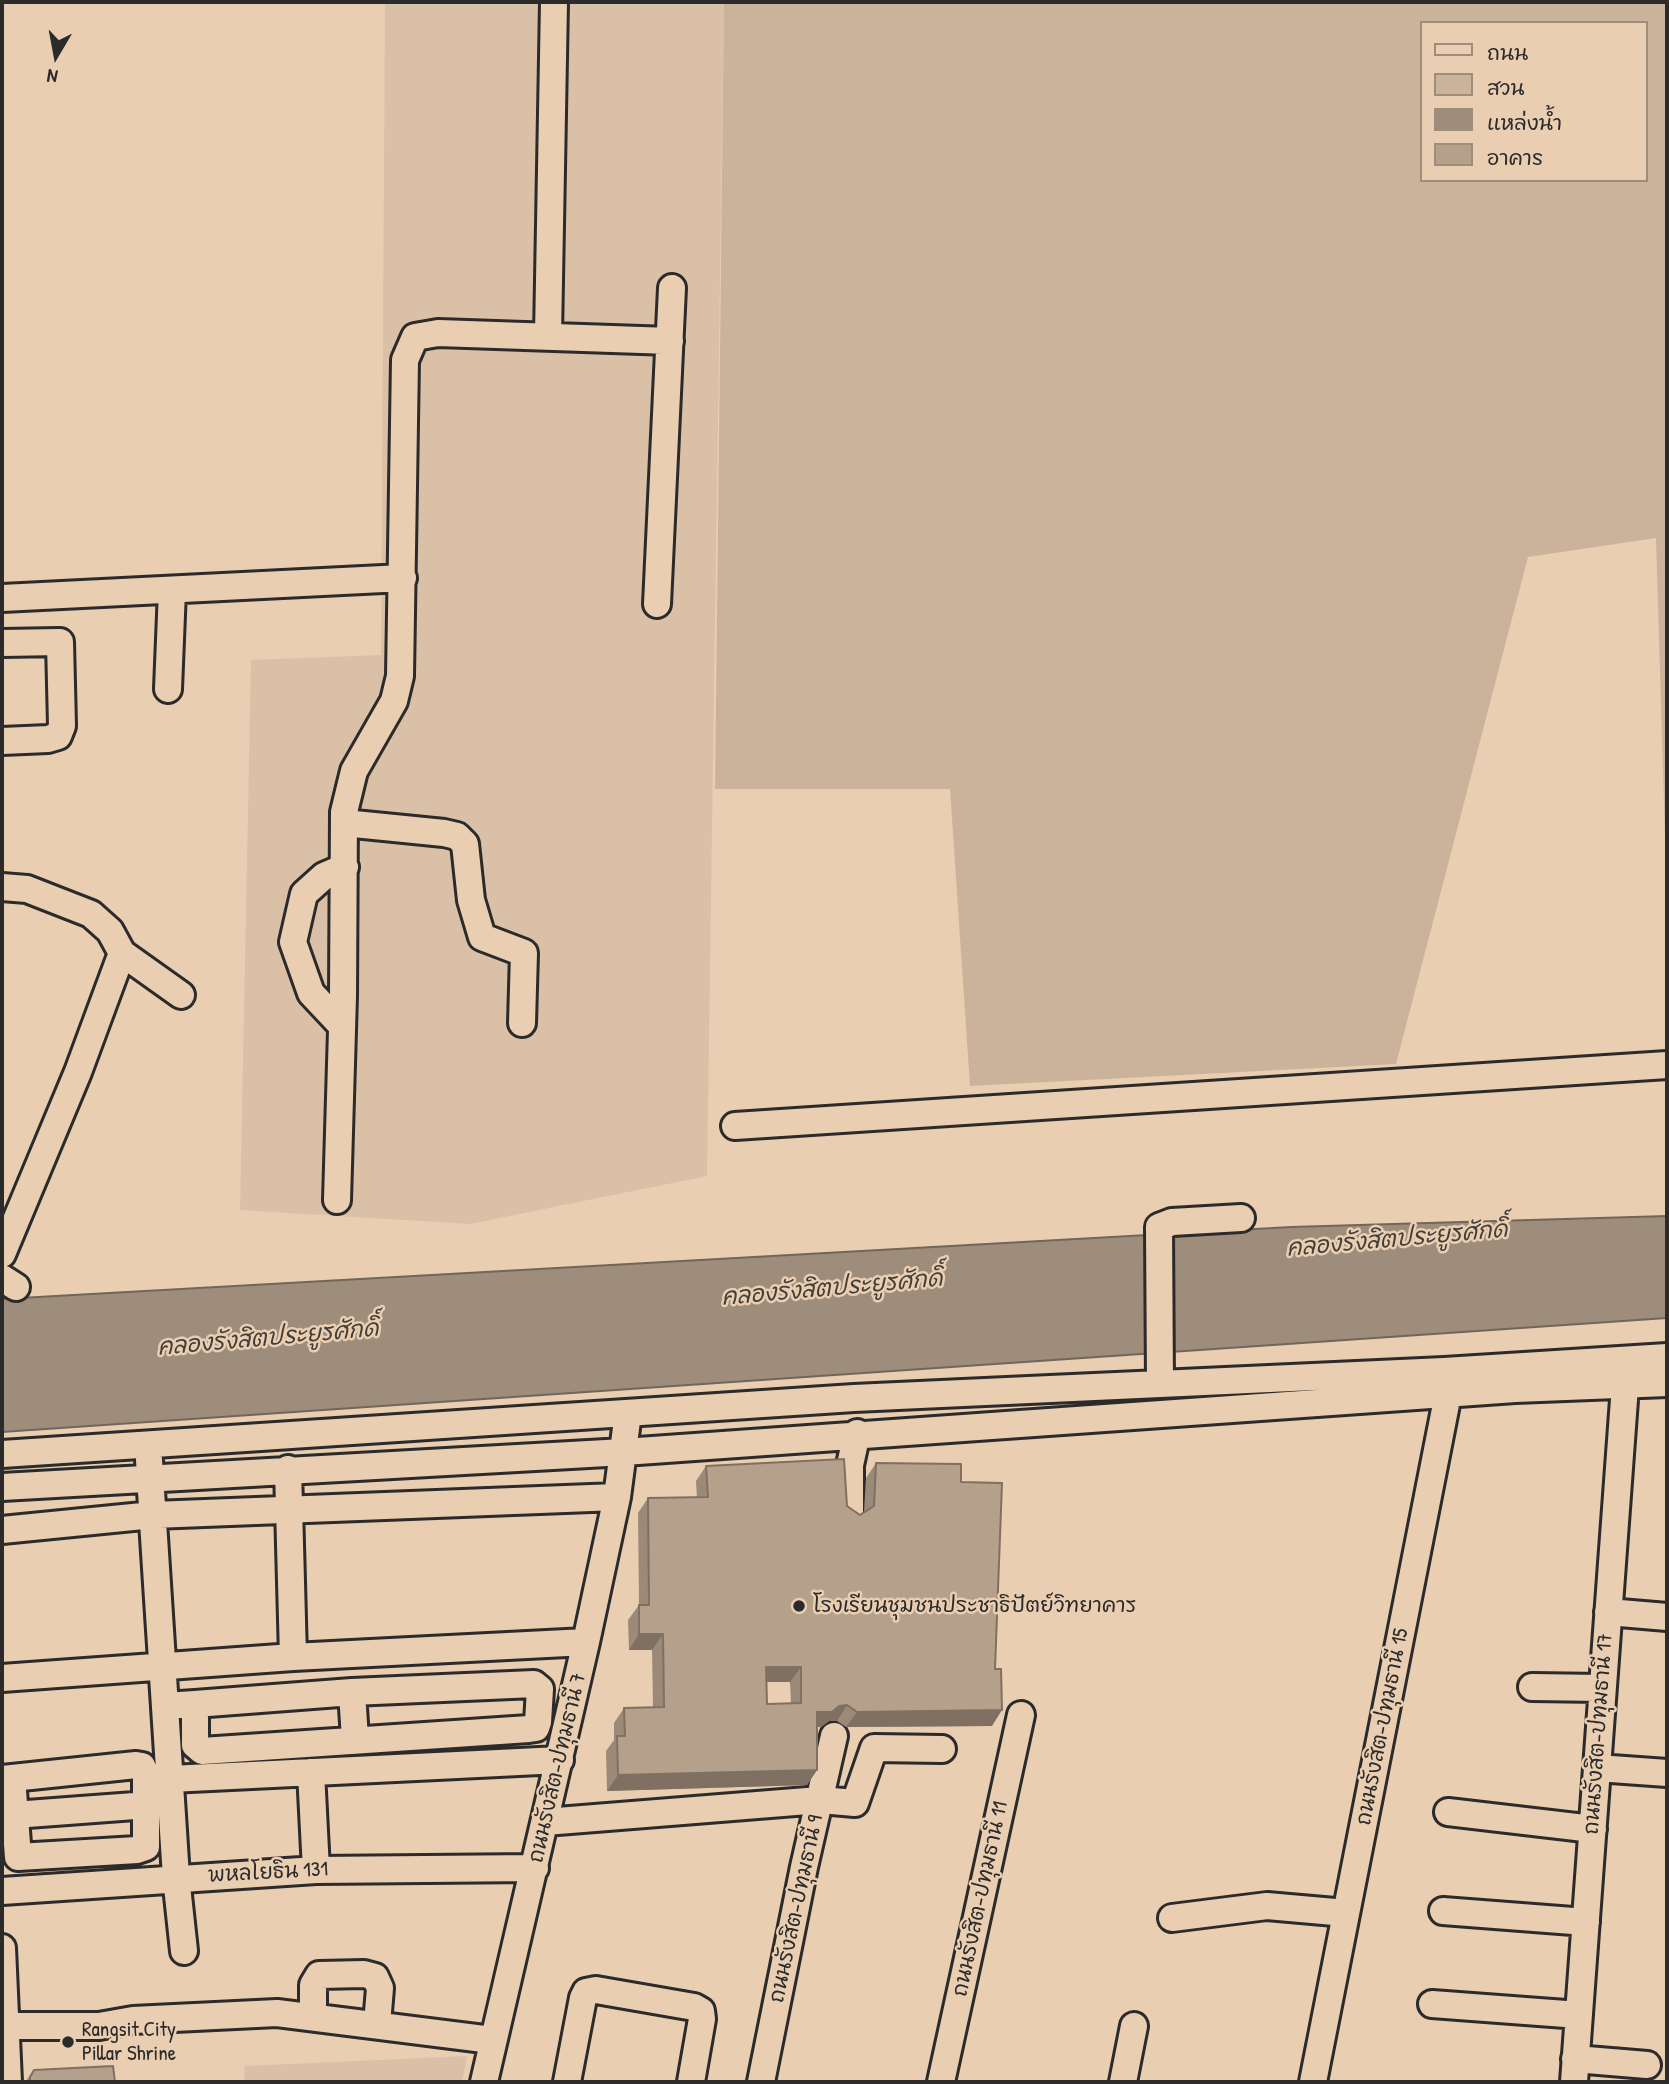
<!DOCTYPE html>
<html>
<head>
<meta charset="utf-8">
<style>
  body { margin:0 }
  #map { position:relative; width:1669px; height:2084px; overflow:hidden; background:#eaceb1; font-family:"Patrick Hand","Playpen Sans Thai",sans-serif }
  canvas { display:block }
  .frame { position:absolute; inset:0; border:4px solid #2b2b2b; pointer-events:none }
  .legend { position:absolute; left:1420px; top:21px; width:228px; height:161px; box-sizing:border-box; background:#eaceb1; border:2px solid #9e8d7b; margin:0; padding:9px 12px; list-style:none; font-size:21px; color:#2b2b2b }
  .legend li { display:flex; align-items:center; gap:14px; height:35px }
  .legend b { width:35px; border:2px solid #9e8d7b }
  .north { position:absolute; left:21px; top:21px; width:70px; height:70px; -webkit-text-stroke:5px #eaceb1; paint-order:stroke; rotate:190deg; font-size:19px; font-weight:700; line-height:28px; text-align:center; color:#2b2b2b }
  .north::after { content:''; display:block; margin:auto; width:24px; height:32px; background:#2b2b2b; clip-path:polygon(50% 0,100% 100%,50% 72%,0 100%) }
</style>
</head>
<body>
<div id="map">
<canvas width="1669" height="2084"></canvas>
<div class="frame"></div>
<ul class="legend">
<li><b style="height:9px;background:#eaceb1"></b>ถนน</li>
<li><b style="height:19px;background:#cbb39b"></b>สวน</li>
<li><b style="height:19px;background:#9f8d7c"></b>แหล่งน้ำ</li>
<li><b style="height:19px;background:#b5a08c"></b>อาคาร</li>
</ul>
<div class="north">N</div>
</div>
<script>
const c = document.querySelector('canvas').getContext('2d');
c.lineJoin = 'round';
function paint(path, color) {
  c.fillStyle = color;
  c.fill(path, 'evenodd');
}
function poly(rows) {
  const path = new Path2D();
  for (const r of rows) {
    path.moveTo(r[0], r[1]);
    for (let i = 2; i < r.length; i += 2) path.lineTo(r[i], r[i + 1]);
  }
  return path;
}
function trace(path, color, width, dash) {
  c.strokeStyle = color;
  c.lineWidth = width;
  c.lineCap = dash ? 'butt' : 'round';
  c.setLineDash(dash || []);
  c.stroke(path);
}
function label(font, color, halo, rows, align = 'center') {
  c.font = font + ' "Patrick Hand","Playpen Sans Thai",sans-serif';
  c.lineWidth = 5;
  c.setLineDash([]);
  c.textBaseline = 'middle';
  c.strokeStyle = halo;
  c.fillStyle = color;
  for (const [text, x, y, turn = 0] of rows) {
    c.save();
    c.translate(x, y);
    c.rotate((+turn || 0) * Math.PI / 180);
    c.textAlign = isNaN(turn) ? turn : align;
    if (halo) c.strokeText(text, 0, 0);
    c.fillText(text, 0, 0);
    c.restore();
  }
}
const built = poly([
  [385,2,724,2,707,1176,470,1224,240,1210,251,660,381,655],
  [467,2056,462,2082,244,2082,245,2066]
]);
const green = poly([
  [724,2,1667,2,1667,905,1656,538,1528,557,1396,1064,970,1086,950,789,715,789],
  [1422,23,1646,23,1646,180,1422,180]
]);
const water = poly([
  [1667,1216,1667,1318,2,1432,2,1299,1291,1227,1667,1216]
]);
const minor = poly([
  [548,336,554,2],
  [2,598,403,578],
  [657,604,672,288],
  [2,643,60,642,62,726,58,736,48,739,2,741],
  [168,689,172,590],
  [344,823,444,833,457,836,465,844,471,900,482,937,524,953,522,1023],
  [2,887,27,889,91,914,110,931,122,953,78,1072,2,1254],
  [122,953,181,995],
  [342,1026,311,993,293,942,304,894,324,876,345,867],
  [735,1126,1667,1065],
  [337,1200,343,996,344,812,354,771,394,701,400,676,405,360,415,337,438,333,670,341],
  [2,1278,16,1287],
  [1160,1384,1159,1227,1172,1222,1241,1218],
  [2,1454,854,1398,1444,1371,1667,1357],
  [149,1460,176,1877,184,1951],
  [288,1469,293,1657],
  [2,1487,624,1452,1515,1389,1667,1383],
  [850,1514,850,1465,857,1433],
  [2,1530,153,1515,617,1497],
  [1608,1612,1667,1617],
  [2,1678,293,1657,586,1642],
  [1532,1687,1602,1688],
  [352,1692,355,1739],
  [165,1706,195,1704,352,1692,534,1684,540,1689,538,1722,536,1728,529,1729,202,1751,195,1745,195,1704],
  [1597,1768,1667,1773],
  [311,1772,316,1870],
  [2,1779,12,1778,136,1765,142,1766,146,1775,146,1847,137,1850,18,1857,12,1778],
  [170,1779,560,1760],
  [1448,1812,1593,1829],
  [14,1815,148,1805],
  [545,1822,820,1800,855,1803,874,1748,942,1749],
  [2,1891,316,1870,535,1868],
  [1443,1911,1586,1922],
  [1172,1918,1267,1906,1346,1913],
  [2,1948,8,2082],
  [1432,2004,1579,2015],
  [313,2016,313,1985,319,1975,364,1974,375,1977,380,1988,377,2024],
  [7,2026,99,2026,133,2020,277,2013,492,2040],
  [1575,2059,1647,2065],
  [484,2082,586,1642,617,1497,628,1413],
  [567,2082,583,1998,586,1992,596,1990,694,2007,701,2011,702,2019,691,2082],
  [761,2082,804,1867,834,1736],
  [941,2082,1021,1715],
  [1123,2082,1134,2026],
  [1313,2082,1448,1394,1445,1377],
  [1574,2082,1625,1386]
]);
const wall = poly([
  [876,1463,961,1482,992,1726,846,1727,837,1721,829,1721,821,1727,817,1727,817,1770,807,1785,607,1791,606,1751,614,1740,614,1723,624,1708,653,1707,652,1650,629,1650,628,1620,639,1605,638,1513,648,1498,697,1498,696,1481,706,1466,847,1506,860,1515,864,1512,866,1478],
  [766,1682,790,1682,791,1704,767,1704],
  [34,2070,115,2082,25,2082]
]);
const shadedWall = poly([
  [639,1634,663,1634,652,1650,629,1650],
  [766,1667,801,1667,790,1682,756,1682],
  [847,1705,837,1721,829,1721,821,1727,806,1727,817,1712,839,1706],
  [1002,1710,992,1726,846,1727,857,1712],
  [817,1770,807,1785,607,1791,618,1775]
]);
const building = poly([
  [844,1459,847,1506,860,1515,874,1506,876,1463,961,1464,961,1482,1002,1483,995,1669,1001,1669,1002,1710,857,1712,847,1705,839,1706,832,1712,817,1712,817,1770,618,1775,617,1736,625,1736,624,1708,664,1707,663,1634,639,1634,639,1605,649,1605,648,1498,708,1497,706,1466,844,1459],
  [766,1667,801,1667,801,1703,767,1704,766,1667],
  [113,2066,115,2082,30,2082,30,2077,34,2070,113,2066]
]);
const markers = [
  [799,1606,7,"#2b2b2b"],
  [68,2042,7,"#2b2b2b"]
];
const poiNames = [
  ["โรงเรียนชุมชนประชาธิปัตย์วิทยาคาร",813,1606],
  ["Rangsit City",82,2030],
  ["Pillar Shrine",82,2054]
];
const streetNames = [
  ["ถนนรังสิต-ปทุมธานี 15",1383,1727,-79],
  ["ถนนรังสิต-ปทุมธานี 17",1599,1734,-86],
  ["ถนนรังสิต-ปทุมธานี 7",558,1768,-77],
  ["พหลโยธิน 131",268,1873,-3],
  ["ถนนรังสิต-ปทุมธานี 11",981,1899,-78],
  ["ถนนรังสิต-ปทุมธานี 9",797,1909,-78]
];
const waterNames = [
  ["คลองรังสิตประยูรศักดิ์",1397,1240,-5],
  ["คลองรังสิตประยูรศักดิ์",832,1289,-5],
  ["คลองรังสิตประยูรศักดิ์",268,1339,-5]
];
paint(built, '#dac0a6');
paint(green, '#cbb39b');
paint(water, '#9f8d7c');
trace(water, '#71665c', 2);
trace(minor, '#2b2b2b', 32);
trace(minor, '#eaceb1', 26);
paint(wall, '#9c8a78');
paint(shadedWall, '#7f7062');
paint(building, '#b5a08c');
trace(building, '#7f7062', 2);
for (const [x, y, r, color] of markers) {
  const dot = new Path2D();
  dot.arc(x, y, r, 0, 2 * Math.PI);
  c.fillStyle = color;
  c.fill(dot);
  trace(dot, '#eaceb1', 2.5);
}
label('21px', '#2b2b2b', '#eaceb1', poiNames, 'left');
label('21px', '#2b2b2b', '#eaceb1', streetNames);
label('italic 23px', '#423f3b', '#eaceb1', waterNames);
</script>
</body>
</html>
